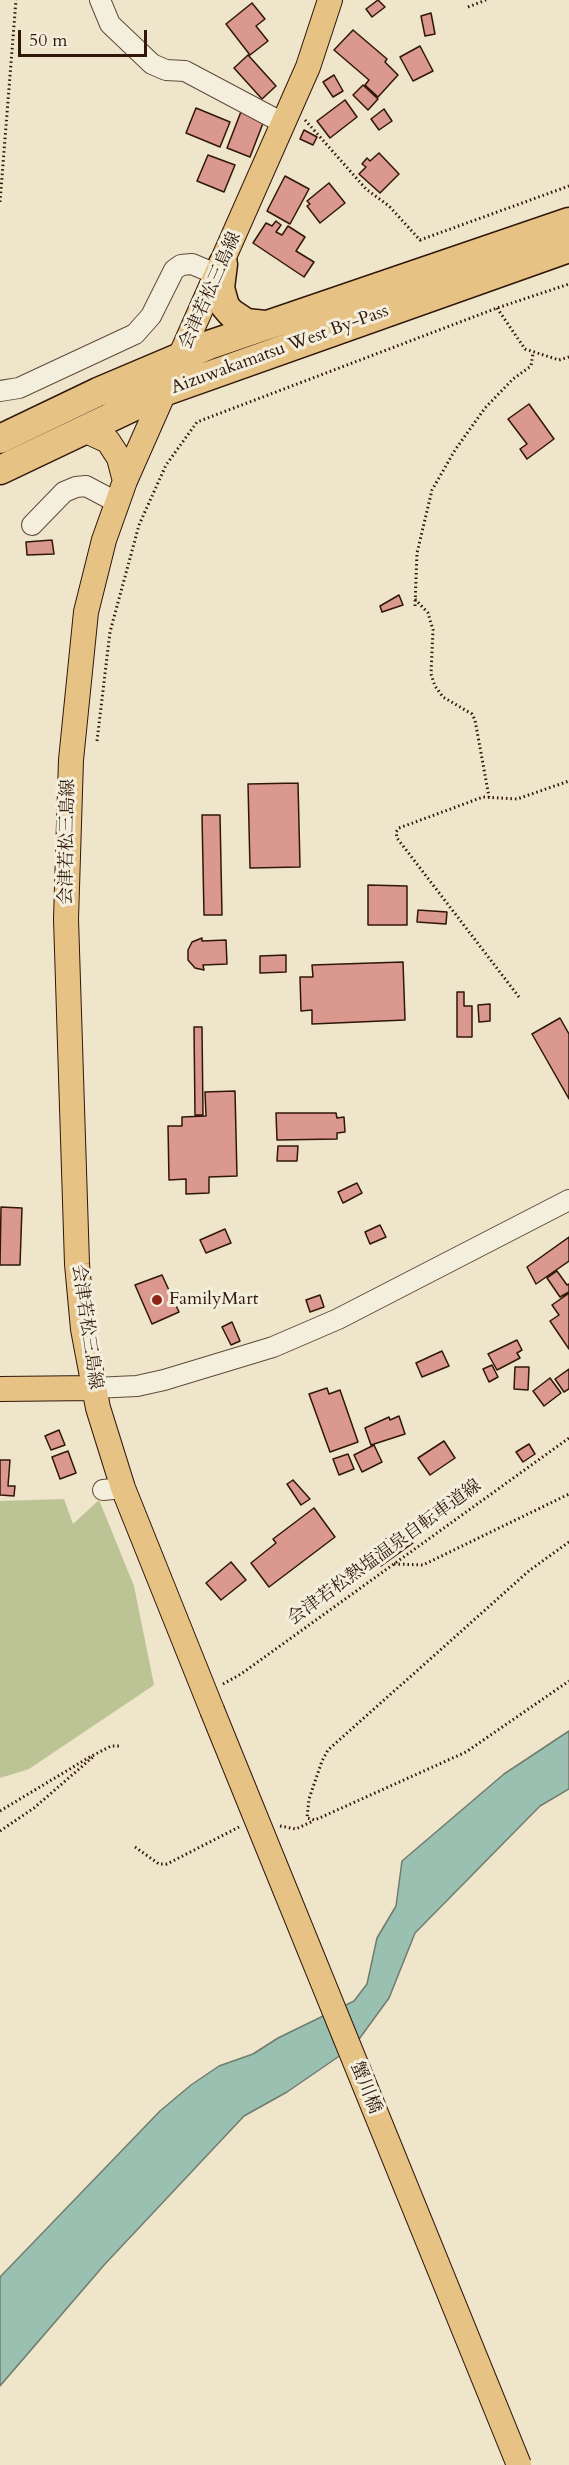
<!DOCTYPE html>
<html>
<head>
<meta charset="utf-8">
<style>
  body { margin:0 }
  #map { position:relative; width:569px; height:2465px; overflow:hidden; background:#eee5ca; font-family:Cardo,serif }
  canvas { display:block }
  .scale { position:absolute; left:18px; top:30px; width:129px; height:27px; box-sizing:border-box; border:3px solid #30170a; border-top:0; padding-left:8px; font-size:18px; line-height:21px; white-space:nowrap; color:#30170a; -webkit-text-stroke:4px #f4eedd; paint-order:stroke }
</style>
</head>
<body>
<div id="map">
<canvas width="569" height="2465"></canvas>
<div class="scale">50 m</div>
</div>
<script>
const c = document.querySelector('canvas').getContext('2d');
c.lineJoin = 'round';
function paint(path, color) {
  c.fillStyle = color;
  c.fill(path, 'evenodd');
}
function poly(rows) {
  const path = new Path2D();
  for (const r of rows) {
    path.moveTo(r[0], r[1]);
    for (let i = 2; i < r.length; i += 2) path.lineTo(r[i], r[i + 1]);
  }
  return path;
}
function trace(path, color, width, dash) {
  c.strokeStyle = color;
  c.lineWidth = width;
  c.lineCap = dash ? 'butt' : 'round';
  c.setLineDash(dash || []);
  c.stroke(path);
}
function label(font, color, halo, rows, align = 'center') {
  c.font = font + ' Cardo,"Noto Serif JP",serif';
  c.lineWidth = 6;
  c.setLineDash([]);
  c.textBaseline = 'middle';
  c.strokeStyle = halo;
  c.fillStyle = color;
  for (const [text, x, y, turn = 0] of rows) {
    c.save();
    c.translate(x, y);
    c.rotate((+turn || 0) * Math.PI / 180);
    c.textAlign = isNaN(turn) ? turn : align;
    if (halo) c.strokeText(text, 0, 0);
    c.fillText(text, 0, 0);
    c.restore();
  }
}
const green = poly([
  [64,1499,73,1524,99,1500,134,1586,154,1685,29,1769,0,1778,0,1501]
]);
const water = poly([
  [569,1731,569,1789,540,1806,415,1933,389,1998,354,2046,287,2092,244,2116,105,2264,0,2386,0,2277,160,2111,191,2085,219,2066,253,2054,278,2038,354,2001,367,1984,377,1938,396,1906,402,1861,504,1774,569,1731]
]);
const building = poly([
  [378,0,385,7,372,17,366,9,378,0],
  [252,3,265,19,256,26,268,41,250,55,226,24,252,3],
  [431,13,435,34,425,36,421,16,431,13],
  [353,30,387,59,385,62,398,75,378,97,365,85,369,80,334,50,353,30],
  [420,46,433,71,413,81,400,57,420,46],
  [248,55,276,86,262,99,234,68,248,55],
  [334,75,343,91,333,97,323,82,334,75],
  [363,85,378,99,368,110,353,95,363,85],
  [345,100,357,117,330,138,317,121,345,100],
  [196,108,230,122,220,147,186,133,196,108],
  [242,109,265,118,250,157,227,148,242,109],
  [384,109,392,121,379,130,371,119,384,109],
  [304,130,317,137,313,145,300,139,304,130],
  [379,153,399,174,380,193,359,174,366,167,362,164,367,158,370,161,379,153],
  [208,155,235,165,224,192,197,181,208,155],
  [285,176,309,189,290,224,267,211,285,176],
  [329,183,345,203,320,223,307,206,310,204,307,201,329,183],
  [276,221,281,225,276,232,282,235,288,226,305,237,296,251,314,262,304,277,253,243,266,223,272,226,276,221],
  [529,404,554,439,527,459,520,449,527,444,508,419,529,404],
  [52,540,54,554,27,555,26,542,52,540],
  [399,595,403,605,382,612,380,606,399,595],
  [298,783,300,867,250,868,248,784,298,783],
  [202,815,220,815,222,915,204,915,202,815],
  [368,885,407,886,407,925,368,925,368,885],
  [418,910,447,912,446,924,417,922,418,910],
  [202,938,202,941,226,940,227,964,203,965,204,970,195,968,188,960,188,950,192,942,202,938],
  [286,955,286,972,260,973,260,956,286,955],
  [403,962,405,1020,312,1024,312,1010,301,1011,300,977,313,977,312,965,403,962],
  [457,992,464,992,464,1006,472,1006,472,1037,457,1037,457,992],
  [490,1004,490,1021,479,1022,478,1005,490,1004],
  [560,1018,569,1034,569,1099,532,1034,560,1018],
  [194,1027,202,1027,203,1115,195,1115,194,1027],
  [235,1091,237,1176,209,1177,209,1193,186,1194,186,1179,169,1180,168,1126,182,1126,182,1117,206,1116,205,1092,235,1091],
  [276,1113,336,1113,337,1118,344,1117,345,1132,337,1133,337,1139,277,1140,276,1113],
  [278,1146,298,1146,297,1161,277,1161,278,1146],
  [357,1183,362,1193,343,1203,338,1192,357,1183],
  [1,1207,22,1208,20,1265,0,1265,1,1207],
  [380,1225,386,1237,370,1244,365,1232,380,1225],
  [225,1229,231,1243,206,1253,200,1240,225,1229],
  [569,1237,569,1261,536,1284,527,1267,569,1237],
  [557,1271,567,1285,569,1284,569,1292,560,1297,547,1278,557,1271],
  [162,1275,179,1312,152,1324,135,1285,162,1275],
  [569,1293,569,1349,550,1321,559,1315,552,1305,569,1293],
  [320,1295,324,1307,310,1312,306,1300,320,1295],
  [232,1322,240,1341,231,1345,222,1327,232,1322],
  [517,1340,522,1350,517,1353,520,1358,497,1370,488,1354,517,1340],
  [442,1351,449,1366,422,1377,416,1363,442,1351],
  [492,1365,498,1377,489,1382,483,1369,492,1365],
  [515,1367,529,1367,528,1390,514,1389,515,1367],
  [569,1369,569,1389,564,1392,555,1379,569,1369],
  [550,1378,561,1393,544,1406,533,1391,550,1378],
  [327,1388,329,1394,340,1390,358,1442,330,1452,309,1394,327,1388],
  [399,1416,405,1434,371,1445,365,1428,389,1417,390,1420,399,1416],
  [59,1430,65,1445,51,1450,45,1436,59,1430],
  [444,1441,455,1458,430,1475,418,1458,444,1441],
  [529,1444,535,1454,523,1462,516,1452,529,1444],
  [374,1445,382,1462,362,1472,354,1455,374,1445],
  [68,1451,76,1473,60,1479,52,1457,68,1451],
  [348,1454,354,1469,339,1475,333,1459,348,1454],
  [0,1460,10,1460,8,1486,15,1486,14,1496,0,1495,0,1460],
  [293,1480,310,1499,301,1505,287,1484,293,1480],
  [314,1508,335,1537,269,1587,251,1563,276,1543,273,1539,314,1508],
  [394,1533,399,1539,406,1534,413,1543,381,1566,370,1550,394,1533],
  [231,1562,246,1580,221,1600,206,1583,231,1562]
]);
const path = poly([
  [468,7,486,0],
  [305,120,366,189,389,206,420,240,569,186],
  [0,202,16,0],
  [497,308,525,349,559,360,569,357],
  [415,599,428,613,433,630,431,674,435,686,443,697,472,714,475,720,489,797],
  [415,606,417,553,432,490,455,450,485,408,513,379,531,366,533,353],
  [97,741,110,632,139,525,166,465,197,422,497,308,569,284],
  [519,997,397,838,396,832,399,828,483,797,517,799,569,781],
  [569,1542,530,1570,328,1750,322,1761,309,1799,307,1818,315,1820,466,1752,569,1681],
  [394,1564,423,1565,569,1494],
  [223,1684,241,1674,569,1438],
  [0,1811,88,1758,111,1746,121,1746],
  [280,1826,296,1829,313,1821],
  [0,1831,34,1808,94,1756],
  [135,1847,159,1864,167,1864,239,1827]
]);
const minor = poly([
  [100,0,110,24,152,64,166,70,185,71,283,123],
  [0,391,19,388,135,334,151,316,174,270,181,265,192,264,218,275],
  [32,525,64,492,76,487,86,486,118,503],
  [94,1388,137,1386,164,1380,273,1347,338,1319,569,1200],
  [103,1490,123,1488]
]);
const major = poly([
  [84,430,108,441,119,458,125,481],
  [0,1389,94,1388],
  [212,1710,123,1488,98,1408,83,1329,77,1264,66,919,71,760,86,612,104,540,125,481,308,67,330,0]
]);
const highway = poly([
  [223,264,220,288,225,306,231,313,246,323,265,325],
  [0,439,98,392,209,345,569,222],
  [0,470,166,391,569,248]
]);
const majorBridge = poly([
  [212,1710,519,2465]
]);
const markers = [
  [157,1300,6,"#8f2418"]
];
const streetNames = [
  ["会津若松三島線",211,291,-66],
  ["Aizuwakamatsu West By-Pass",280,350,-20],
  ["会津若松三島線",68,842,-89],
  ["会津若松三島線",86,1327,82],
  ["会津若松熱塩温泉自転車道線",385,1553,-36],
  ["蟹川橋",365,2088,68]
];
const poiNames = [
  ["FamilyMart",169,1300]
];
paint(green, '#bcc394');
paint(water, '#9ac0b1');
trace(water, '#707c6e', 1.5);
paint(building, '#da988f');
trace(building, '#30170a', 1.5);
trace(minor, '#604a3a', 22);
trace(major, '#30170a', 26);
trace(highway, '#30170a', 31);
trace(path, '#30170a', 3, [1.5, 3]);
trace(minor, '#f4eedd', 20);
trace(major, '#e7c285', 24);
trace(highway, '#e7c285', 28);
trace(majorBridge, '#30170a', 26, []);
trace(majorBridge, '#e7c285', 24);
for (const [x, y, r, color] of markers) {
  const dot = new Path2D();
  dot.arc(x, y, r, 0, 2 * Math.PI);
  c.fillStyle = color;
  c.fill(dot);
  trace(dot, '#f4eedd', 2);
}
label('18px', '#30170a', '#f4eedd', streetNames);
label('18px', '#30170a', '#f4eedd', poiNames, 'left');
</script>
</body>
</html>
